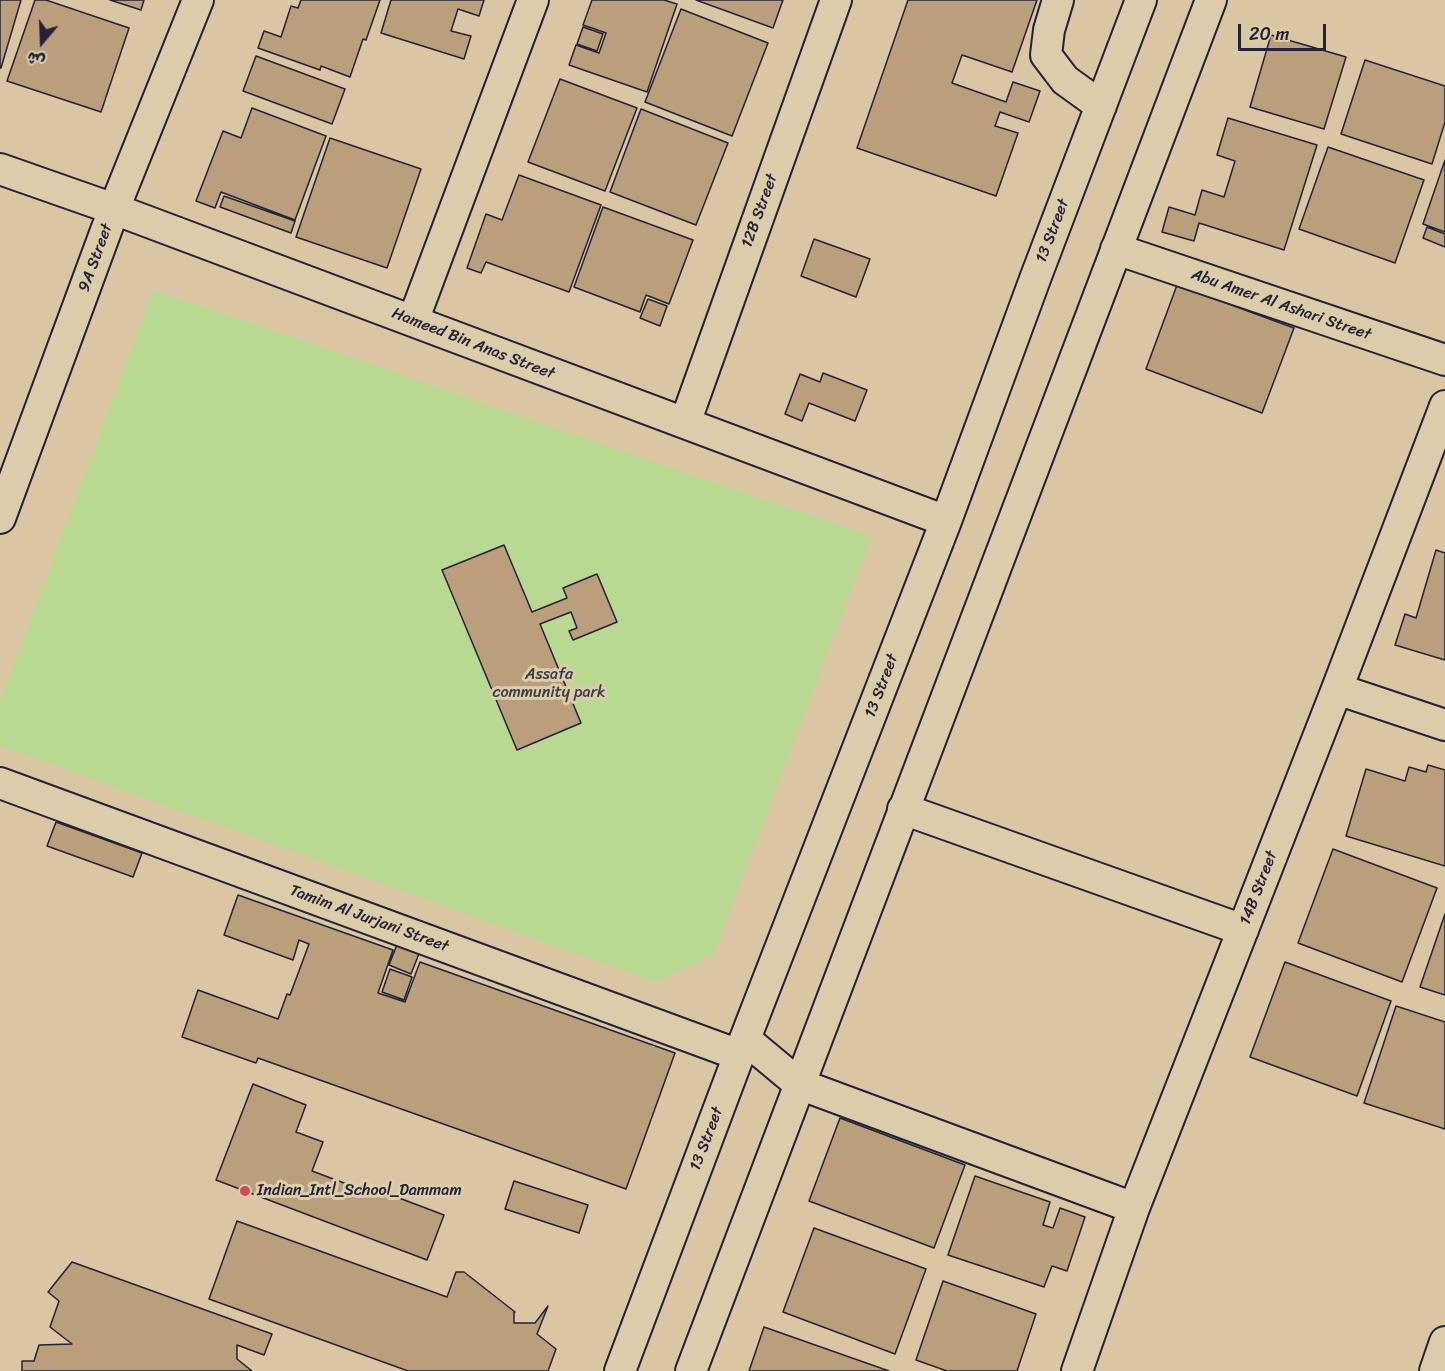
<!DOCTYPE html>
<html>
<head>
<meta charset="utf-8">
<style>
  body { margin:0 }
  #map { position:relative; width:1445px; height:1371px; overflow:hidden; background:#dac6a2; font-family:Sriracha,"Playpen Sans Arabic",sans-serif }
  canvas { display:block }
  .north { position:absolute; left:12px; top:12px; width:60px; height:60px; -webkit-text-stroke:4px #dca; paint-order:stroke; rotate:199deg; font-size:16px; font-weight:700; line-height:24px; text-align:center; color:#22223b }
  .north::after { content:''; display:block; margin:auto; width:21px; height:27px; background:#22223b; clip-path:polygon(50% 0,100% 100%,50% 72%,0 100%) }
  .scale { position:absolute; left:1238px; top:24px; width:88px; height:27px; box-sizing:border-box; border:3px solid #22223b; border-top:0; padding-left:8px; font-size:18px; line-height:21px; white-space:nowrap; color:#22223b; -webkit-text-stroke:4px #dca; paint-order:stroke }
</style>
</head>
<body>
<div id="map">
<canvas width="1445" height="1371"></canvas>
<div class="north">ش</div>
<div class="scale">20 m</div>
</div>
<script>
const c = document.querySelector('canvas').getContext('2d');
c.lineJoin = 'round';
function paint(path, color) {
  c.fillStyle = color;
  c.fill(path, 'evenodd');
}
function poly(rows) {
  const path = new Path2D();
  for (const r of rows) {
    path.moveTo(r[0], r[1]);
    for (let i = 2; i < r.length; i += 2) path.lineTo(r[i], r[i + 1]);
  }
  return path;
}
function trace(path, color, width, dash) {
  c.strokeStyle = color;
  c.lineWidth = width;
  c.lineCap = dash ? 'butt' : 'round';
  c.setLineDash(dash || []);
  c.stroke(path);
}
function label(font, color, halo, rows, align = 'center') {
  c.font = font + ' Sriracha,sans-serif';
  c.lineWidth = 6;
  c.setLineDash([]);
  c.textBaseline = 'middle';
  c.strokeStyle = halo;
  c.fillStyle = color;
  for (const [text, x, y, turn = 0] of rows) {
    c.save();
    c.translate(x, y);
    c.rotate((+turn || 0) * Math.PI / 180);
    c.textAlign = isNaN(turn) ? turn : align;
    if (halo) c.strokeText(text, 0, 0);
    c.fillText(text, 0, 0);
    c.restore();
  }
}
const green = poly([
  [154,290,872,537,713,956,654,982,0,746,0,702]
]);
const building = poly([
  [0,0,21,0,1,68,0,68,0,0],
  [35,0,46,0,129,28,101,112,7,81,35,0],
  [110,0,144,0,141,10,110,0],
  [301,0,380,0,366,40,363,39,350,77,321,66,320,70,258,48,264,31,281,37,291,6,298,8,301,0],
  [391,0,484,0,479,16,458,9,451,31,471,36,464,59,381,33,391,0],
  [592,0,664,0,677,4,647,92,569,65,576,45,599,53,606,33,583,25,592,0],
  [696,0,783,0,773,28,696,0],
  [908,0,1037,0,1012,72,962,55,952,83,1006,102,1013,82,1040,91,1029,122,1000,112,995,126,1018,133,996,196,857,148,908,0],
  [681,9,768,43,732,136,645,102,681,9],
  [583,27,603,34,597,51,577,44,583,27],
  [1271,35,1346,57,1324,129,1250,107,1271,35],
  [256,56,345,89,332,124,243,91,256,56],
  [1365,60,1445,86,1445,122,1432,164,1341,134,1365,60],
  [560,79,637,108,605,191,528,162,560,79],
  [252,108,326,136,295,220,221,192,215,208,196,201,223,131,241,138,252,108],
  [641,109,728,143,696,225,610,192,641,109],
  [1228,118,1317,145,1284,250,1199,223,1194,241,1162,232,1169,207,1195,215,1202,190,1224,197,1235,161,1217,155,1228,118],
  [330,138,421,169,387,268,296,237,330,138],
  [1328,147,1424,180,1395,263,1299,229,1328,147],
  [1445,160,1445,232,1423,224,1445,160],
  [519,175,601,205,569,292,486,262,481,273,467,268,486,214,502,220,519,175],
  [224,196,295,221,291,233,220,207,224,196],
  [603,207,693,240,669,304,646,295,640,312,574,287,603,207],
  [1427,227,1445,234,1445,247,1423,238,1427,227],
  [814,239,870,259,856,297,801,276,814,239],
  [1177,285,1294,328,1262,413,1146,369,1177,285],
  [648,299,667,306,660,326,640,318,648,299],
  [823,373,867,390,855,421,809,403,802,421,785,414,800,374,820,382,823,373],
  [504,545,532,612,567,598,563,588,597,574,617,622,573,640,569,631,577,628,571,612,540,624,581,723,517,750,442,570,504,545],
  [1436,550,1445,553,1445,660,1395,645,1405,614,1416,618,1436,550],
  [1428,765,1445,770,1445,866,1346,836,1366,769,1405,781,1409,767,1426,772,1428,765],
  [56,822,142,853,133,877,47,846,56,822],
  [1333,849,1437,888,1402,982,1298,943,1333,849],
  [238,895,393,950,378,993,405,1002,420,962,675,1053,626,1189,258,1058,256,1063,182,1037,198,990,278,1019,287,994,290,995,309,944,299,940,293,960,224,935,238,895],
  [1445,914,1445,995,1420,987,1445,914],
  [398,942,420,951,411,974,389,965,398,942],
  [1285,962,1391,1001,1357,1096,1250,1057,1285,962],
  [390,969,412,977,404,1000,382,992,390,969],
  [1396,1006,1445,1022,1445,1129,1364,1103,1396,1006],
  [253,1084,306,1105,296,1132,323,1142,312,1171,376,1195,378,1190,444,1215,427,1260,216,1180,253,1084],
  [840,1118,965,1165,934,1248,809,1201,840,1118],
  [975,1176,1050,1202,1043,1225,1053,1228,1060,1208,1085,1217,1067,1271,1052,1266,1044,1287,948,1255,975,1176],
  [514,1181,588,1205,579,1233,505,1209,514,1181],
  [237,1221,447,1297,456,1272,464,1272,515,1312,514,1312,514,1323,535,1323,548,1306,537,1334,556,1349,548,1371,408,1371,209,1299,237,1221],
  [814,1228,926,1269,895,1354,783,1312,814,1228],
  [72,1262,272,1334,264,1355,237,1345,237,1359,252,1371,22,1371,22,1361,34,1361,39,1345,72,1344,50,1327,59,1301,48,1292,72,1262],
  [943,1281,1036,1314,1017,1371,947,1371,916,1360,943,1281],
  [764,1327,889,1371,749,1371,764,1327]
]);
const minor = poly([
  [1058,0,1049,30,1046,55,1065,80,1101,106],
  [0,169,114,209,946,521],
  [1116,249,1445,360],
  [413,321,533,0],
  [685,423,836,0],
  [0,518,114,209,198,0],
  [1337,689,1445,725],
  [0,783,739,1055],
  [903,809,1243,930],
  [745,1039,799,1084,1134,1208],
  [620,1371,745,1039,946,521,1035,279,1141,0],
  [691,1371,1211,0],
  [1077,1371,1134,1208,1337,689,1445,406],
  [1435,1371,1445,1342]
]);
const markers = [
  [245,1191,6,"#d1495b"]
];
const streetNames = [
  ["12B Street",760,211,-70],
  ["13 Street",1053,231,-69],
  ["9A Street",96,258,-70],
  ["Abu Amer Al Ashari Street",1281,305,19],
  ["Hameed Bin Anas Street",473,344,21],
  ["13 Street",882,686,-69],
  ["14B Street",1259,888,-69],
  ["Tamim Al Jurjani Street",369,919,20],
  ["13 Street",707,1139,-69]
];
const parkNames = [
  ["Assafa",549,675],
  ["community park",549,693]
];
const poiNames = [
  ["Indian_Intl_School_Dammam",257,1191]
];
paint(green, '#b9d992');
paint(building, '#bb9e7a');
trace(building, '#22223b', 1.5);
trace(minor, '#22223b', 34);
trace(minor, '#dca', 30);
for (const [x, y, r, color] of markers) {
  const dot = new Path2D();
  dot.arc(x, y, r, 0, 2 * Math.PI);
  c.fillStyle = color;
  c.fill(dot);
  trace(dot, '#dca', 2);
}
label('16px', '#22223b', '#dca', streetNames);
label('16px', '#393d48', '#dca', parkNames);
label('16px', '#22223b', '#dca', poiNames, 'left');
</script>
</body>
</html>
